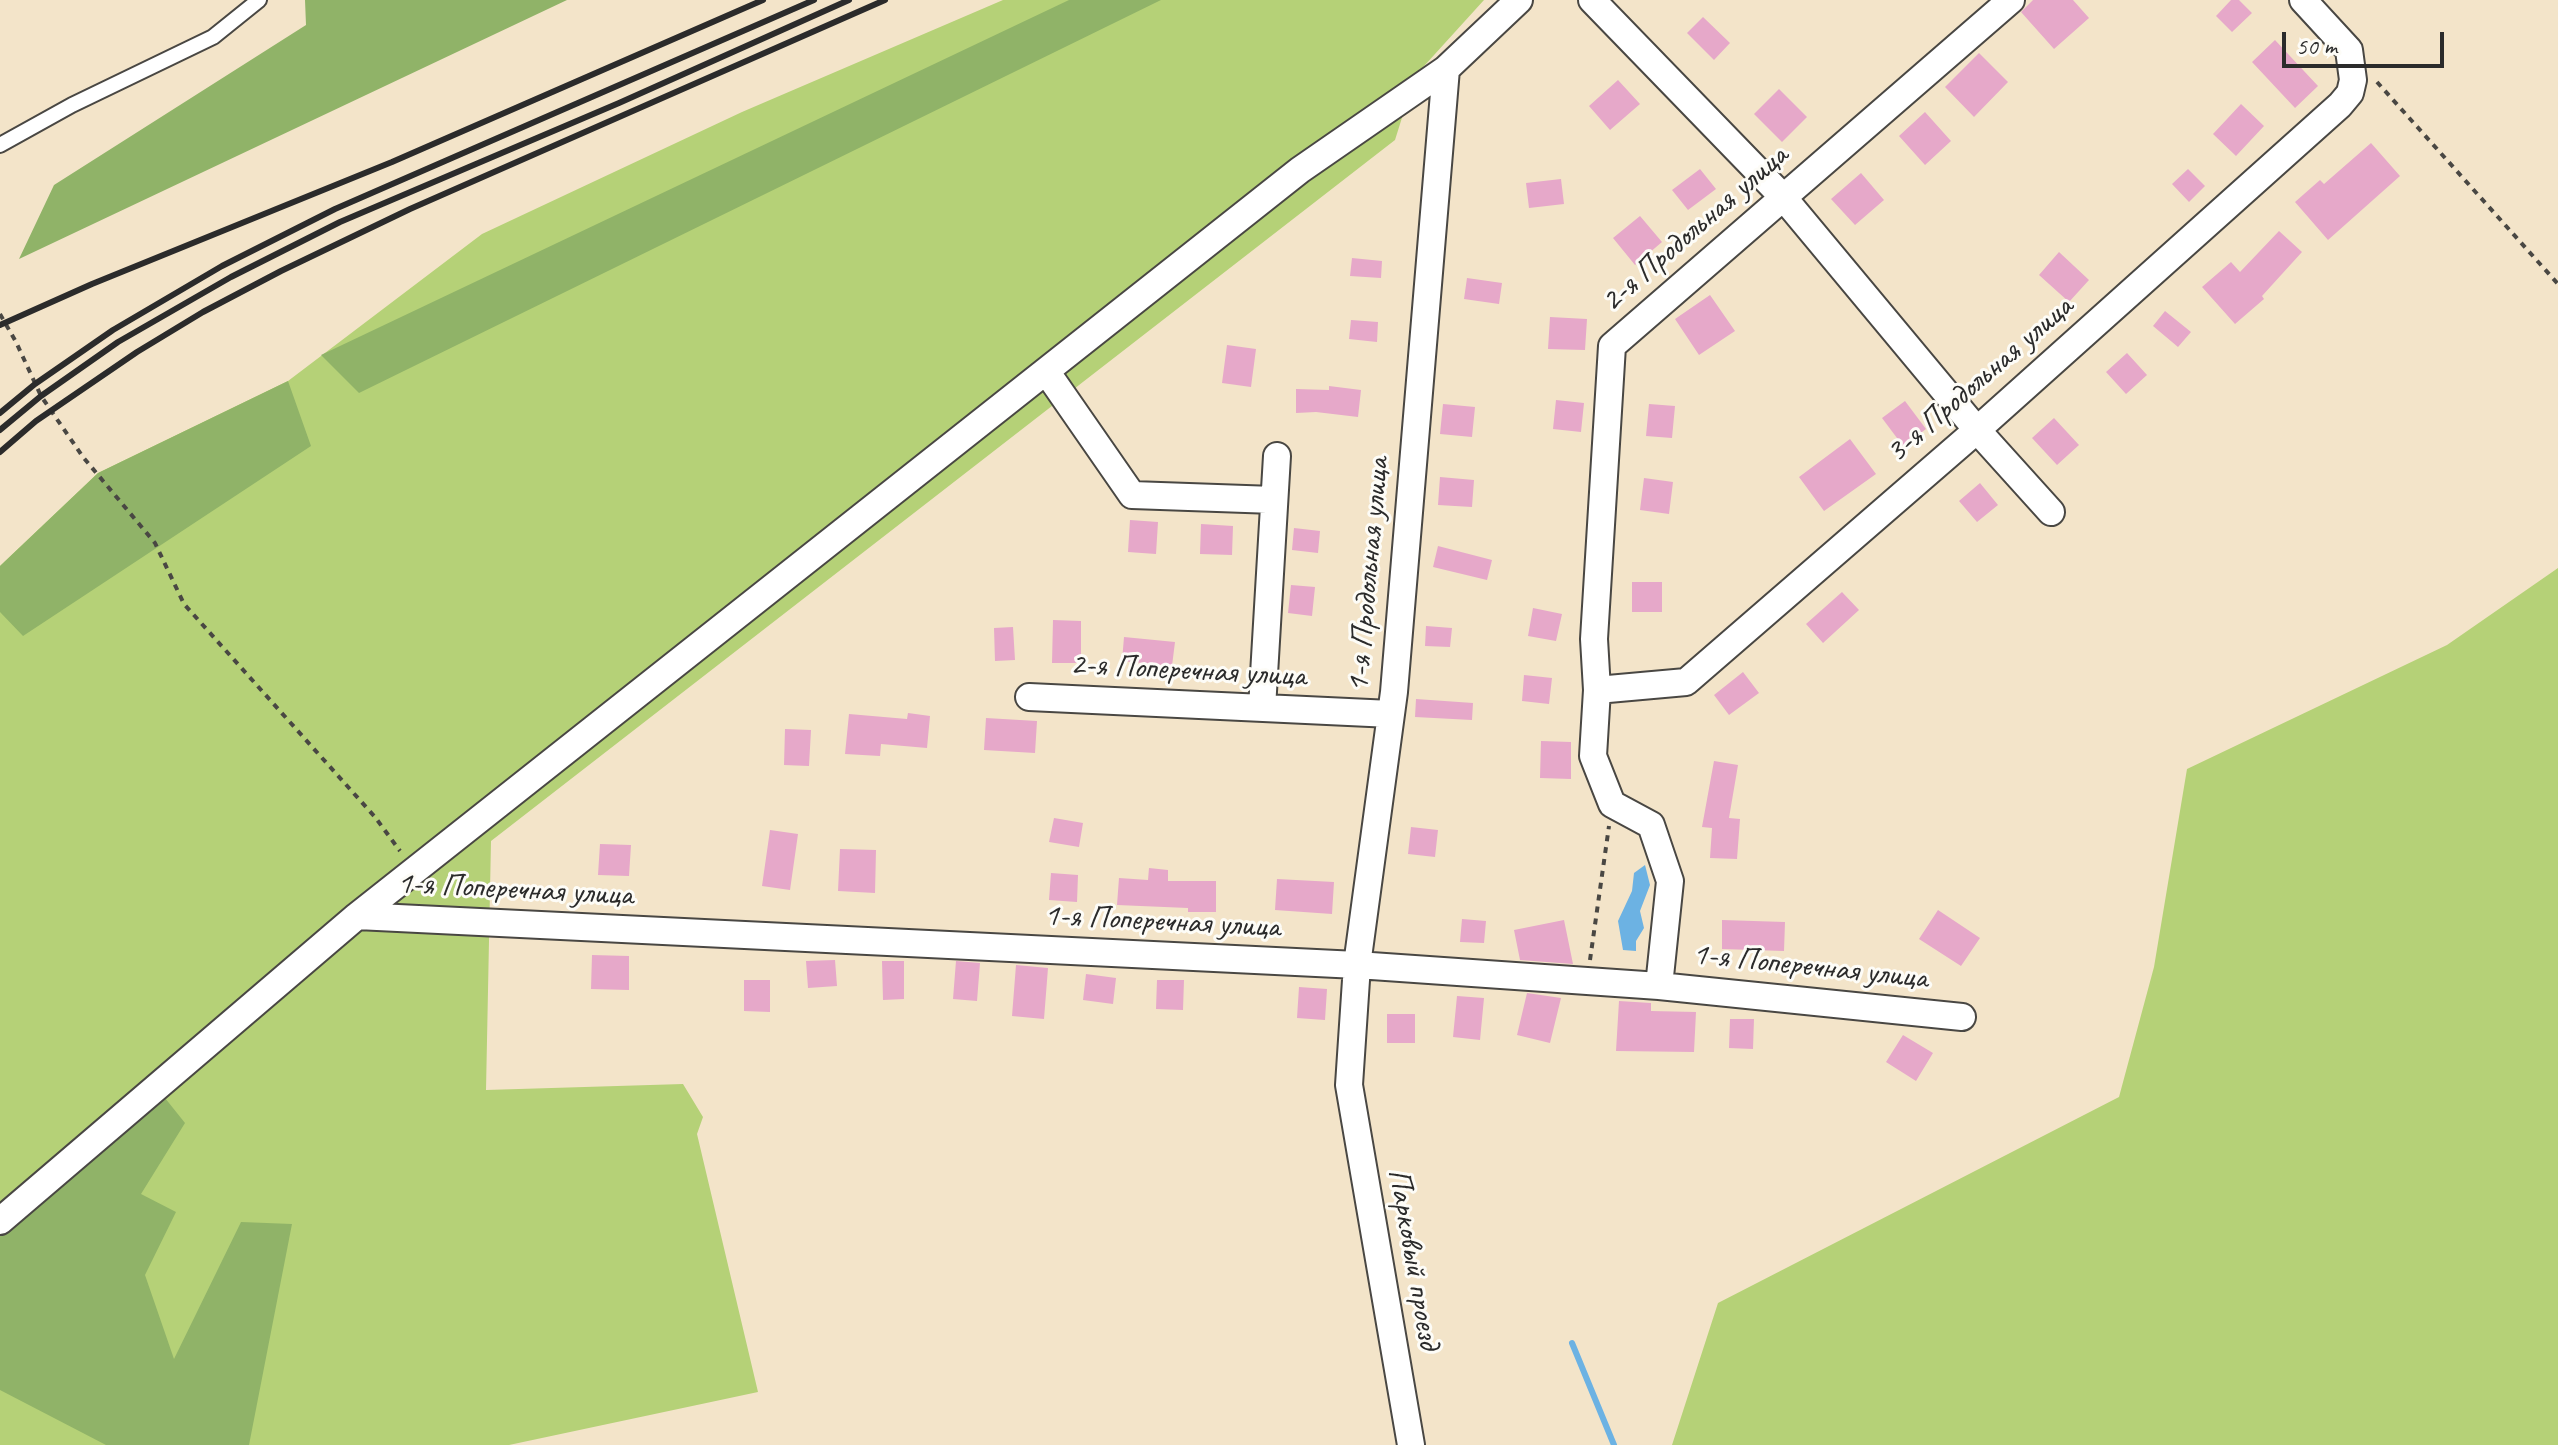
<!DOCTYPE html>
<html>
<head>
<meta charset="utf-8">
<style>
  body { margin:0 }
  #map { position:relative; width:2558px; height:1445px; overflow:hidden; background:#f3e4c9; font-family:Caveat,sans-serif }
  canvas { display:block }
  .scale { position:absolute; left:2282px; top:32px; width:162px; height:36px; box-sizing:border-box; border:4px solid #2b2b2b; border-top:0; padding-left:10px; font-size:24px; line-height:28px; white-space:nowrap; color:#2b2b2b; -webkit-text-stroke:6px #fdfcf7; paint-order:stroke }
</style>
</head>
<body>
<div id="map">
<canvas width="2558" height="1445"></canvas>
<div class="scale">50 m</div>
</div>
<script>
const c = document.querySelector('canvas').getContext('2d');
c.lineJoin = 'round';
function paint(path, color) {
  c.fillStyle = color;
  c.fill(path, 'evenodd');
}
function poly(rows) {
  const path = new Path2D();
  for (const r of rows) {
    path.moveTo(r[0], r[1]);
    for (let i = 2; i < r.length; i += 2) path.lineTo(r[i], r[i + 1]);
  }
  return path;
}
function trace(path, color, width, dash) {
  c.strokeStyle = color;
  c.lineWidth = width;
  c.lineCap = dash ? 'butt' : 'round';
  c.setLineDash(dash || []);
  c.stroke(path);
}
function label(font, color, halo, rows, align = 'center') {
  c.font = font + ' Caveat,sans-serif';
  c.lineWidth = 6;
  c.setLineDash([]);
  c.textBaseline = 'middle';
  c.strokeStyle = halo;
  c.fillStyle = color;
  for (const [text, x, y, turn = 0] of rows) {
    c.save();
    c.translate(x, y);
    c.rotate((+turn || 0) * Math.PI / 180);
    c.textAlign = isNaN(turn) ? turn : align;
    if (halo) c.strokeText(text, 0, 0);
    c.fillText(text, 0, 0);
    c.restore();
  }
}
const green = poly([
  [1003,0,1484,0,1415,76,1395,140,491,841,486,1090,683,1084,703,1117,697,1134,758,1392,509,1445,0,1445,0,566,98,473,288,381,482,234,742,112],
  [2558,568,2558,1445,1672,1445,1718,1303,2119,1097,2154,967,2187,769,2447,645]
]);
const forest = poly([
  [305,0,567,0,19,259,54,185,306,25],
  [1069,0,1161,0,359,393,321,355],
  [288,381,311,446,23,636,0,612,0,566,98,473],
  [157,1088,185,1123,141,1194,176,1212,145,1275,174,1359,241,1222,292,1224,249,1445,106,1445,0,1390,0,1221]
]);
const water = poly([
  [1645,865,1650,885,1640,911,1644,928,1636,941,1636,951,1623,950,1618,921,1632,891,1634,873]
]);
const stream = poly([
  [1572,1343,1614,1445]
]);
const building = poly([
  [2033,0,2073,0,2089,18,2054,49,2021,12],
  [2231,0,2239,0,2252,13,2232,32,2216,16],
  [1703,17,1730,43,1714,60,1687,33],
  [2275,40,2318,86,2295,108,2252,62],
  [1979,53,2008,82,1974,117,1945,87],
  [1618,80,1640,104,1610,130,1589,106],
  [1779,89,1807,117,1782,142,1754,114],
  [2241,104,2264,126,2236,156,2213,134],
  [1925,112,1951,141,1925,165,1899,136],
  [2371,143,2400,176,2328,240,2295,202,2320,180,2324,184],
  [1700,169,1716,189,1688,210,1672,190],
  [2188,169,2205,186,2189,202,2172,184],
  [1861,173,1884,200,1855,225,1831,199],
  [1561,179,1564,204,1529,208,1526,183],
  [1640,216,1662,242,1635,265,1613,238],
  [2279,231,2302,252,2262,296,2264,299,2235,324,2202,287,2231,262,2240,272],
  [2059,252,2089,280,2069,302,2039,275],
  [1352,258,1382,261,1381,278,1350,276],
  [1467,278,1502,283,1499,304,1464,299],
  [1710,295,1735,331,1699,355,1675,319],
  [2165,311,2191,332,2178,347,2153,326],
  [1550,317,1587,319,1585,350,1548,349],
  [1351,320,1378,322,1377,342,1349,339],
  [1227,345,1256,349,1251,387,1222,383],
  [2127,353,2147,375,2126,394,2106,372],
  [1329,386,1361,390,1358,417,1316,412,1296,413,1296,389,1329,390],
  [1556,400,1584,403,1581,432,1553,429],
  [1905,401,1926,429,1903,446,1882,418],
  [1443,404,1475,407,1472,437,1440,434],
  [1649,404,1675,406,1672,438,1646,436],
  [2054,418,2079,445,2057,465,2032,438],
  [1850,439,1876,474,1824,511,1799,477],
  [1440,477,1474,480,1472,507,1438,505],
  [1644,478,1673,482,1669,514,1640,510],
  [1980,483,1998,505,1977,522,1959,501],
  [1130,520,1158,522,1156,554,1128,552],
  [1201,524,1233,526,1232,555,1200,554],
  [1294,528,1320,531,1318,553,1292,550],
  [1438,546,1492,560,1487,580,1433,567],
  [1632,582,1662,582,1662,612,1632,612],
  [1291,585,1315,587,1312,616,1288,613],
  [1842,592,1859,610,1823,643,1806,624],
  [1533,608,1562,614,1556,641,1528,636],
  [1053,620,1081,621,1081,663,1052,663],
  [1426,626,1452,628,1450,647,1425,646],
  [1013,627,1015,660,995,661,994,628],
  [1124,637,1175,642,1172,666,1122,661],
  [1743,672,1759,693,1729,715,1714,695],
  [1524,675,1552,678,1549,704,1522,701],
  [1416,699,1473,703,1472,720,1415,717],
  [908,713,930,716,927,748,881,744,880,756,845,754,849,714,907,719],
  [986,718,1037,721,1035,753,984,750],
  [785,729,811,730,809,766,784,765],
  [1541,741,1571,742,1571,779,1540,778],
  [1714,761,1738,765,1729,818,1740,819,1737,859,1710,858,1712,828,1702,827],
  [1054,818,1083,823,1079,847,1049,842],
  [1411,827,1438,830,1435,857,1408,854],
  [770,830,798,834,790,890,762,886],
  [600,844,631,845,629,876,598,875],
  [840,849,876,850,875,893,838,891],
  [1149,868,1168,870,1168,881,1216,881,1216,912,1188,912,1188,908,1117,905,1119,878,1148,880],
  [1051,873,1078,875,1077,902,1049,900],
  [1277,879,1334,882,1332,914,1275,910],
  [1938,910,1980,938,1961,966,1919,939],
  [1462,919,1486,921,1484,943,1460,942],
  [1564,920,1573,964,1520,960,1514,930],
  [1722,920,1785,922,1784,951,1722,949],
  [592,955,629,956,629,990,591,989],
  [835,960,837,986,808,988,806,961],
  [882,961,904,961,904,999,883,1000],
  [956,961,980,963,977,1001,953,999],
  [1016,965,1048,968,1044,1019,1012,1016],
  [1086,974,1116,978,1113,1004,1083,1000],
  [744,980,770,980,770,1012,744,1011],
  [1157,980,1184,980,1183,1010,1156,1009],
  [1299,987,1327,989,1325,1020,1297,1018],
  [1527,993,1561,998,1550,1043,1517,1035],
  [1457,996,1484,998,1480,1040,1453,1037],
  [1619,1001,1651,1003,1651,1011,1696,1012,1694,1052,1616,1051],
  [1387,1014,1415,1014,1415,1043,1387,1043],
  [1730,1019,1754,1019,1753,1049,1729,1048],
  [1903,1035,1933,1053,1916,1081,1886,1062]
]);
const path = poly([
  [2377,82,2558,284],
  [0,314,16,342,41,396,83,457,155,543,184,604,375,817,400,851],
  [1590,960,1609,826]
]);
const service = poly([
  [0,145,72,105,213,37,259,0]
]);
const minor = poly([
  [1592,0,1783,197,1977,430,2051,512],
  [1046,371,1132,495,1274,500],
  [1597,690,1686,682,1977,430,2340,105,2350,93,2353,80,2349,50,2303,0],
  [1029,697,1391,714],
  [1262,708,1277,456],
  [357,916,1357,965,1659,986,1962,1017],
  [1659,986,1670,881,1651,825,1612,804,1593,756,1597,690,1594,639,1612,346,2011,0],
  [0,1221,357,916,1300,170,1446,69,1519,0],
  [1411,1445,1349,1085,1357,965,1394,692,1446,69]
]);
const rail = poly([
  [0,325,92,284,392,162,763,0],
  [0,413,35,384,113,330,222,266,335,209,814,0],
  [0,430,41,396,118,342,231,277,340,222,619,103,849,0],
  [0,452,36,421,137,352,203,312,281,271,410,209,885,0]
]);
const streetNames = [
  ["2-я Продольная улица",1695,229,-41],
  ["3-я Продольная улица",1980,380,-41],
  ["1-я Продольная улица",1369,575,-85],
  ["2-я Поперечная улица",1188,671,3],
  ["1-я Поперечная улица",515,890,3],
  ["1-я Поперечная улица",1162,922,3],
  ["1-я Поперечная улица",1810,967,6],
  ["Парковый проезд",1413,1259,80]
];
paint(green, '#b5d177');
paint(forest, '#90b368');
paint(water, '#6cb2e3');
trace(stream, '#6cb2e3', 6);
paint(building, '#e6a8c9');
trace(service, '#494743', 18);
trace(minor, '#494743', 30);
trace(path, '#494743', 4, [6, 6]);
trace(service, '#fff', 14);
trace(minor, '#fff', 26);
trace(rail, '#2b2b2b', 6);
label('32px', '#2b2b2b', '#fdfcf7', streetNames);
</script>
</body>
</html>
